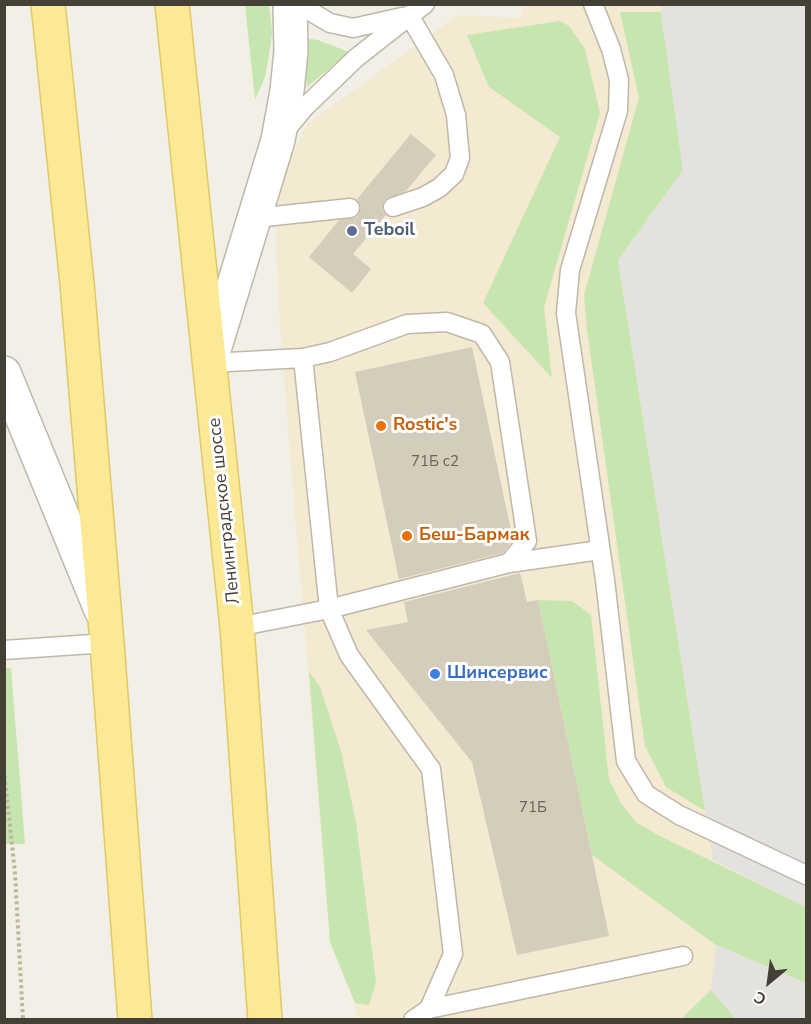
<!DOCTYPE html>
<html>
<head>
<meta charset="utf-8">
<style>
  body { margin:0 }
  #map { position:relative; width:811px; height:1024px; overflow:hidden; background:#f2f0e6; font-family:"Nunito Sans",sans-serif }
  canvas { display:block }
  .frame { position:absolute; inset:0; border:6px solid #454035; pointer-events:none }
  .north { position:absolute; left:739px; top:952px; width:60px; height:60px; -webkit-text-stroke:4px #fff; paint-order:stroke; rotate:209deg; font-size:16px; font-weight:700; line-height:24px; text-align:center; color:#454035 }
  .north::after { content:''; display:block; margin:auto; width:21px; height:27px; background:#454035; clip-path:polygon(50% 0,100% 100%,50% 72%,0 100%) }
</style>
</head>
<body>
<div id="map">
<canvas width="811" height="1024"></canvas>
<div class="frame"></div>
<div class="north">С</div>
</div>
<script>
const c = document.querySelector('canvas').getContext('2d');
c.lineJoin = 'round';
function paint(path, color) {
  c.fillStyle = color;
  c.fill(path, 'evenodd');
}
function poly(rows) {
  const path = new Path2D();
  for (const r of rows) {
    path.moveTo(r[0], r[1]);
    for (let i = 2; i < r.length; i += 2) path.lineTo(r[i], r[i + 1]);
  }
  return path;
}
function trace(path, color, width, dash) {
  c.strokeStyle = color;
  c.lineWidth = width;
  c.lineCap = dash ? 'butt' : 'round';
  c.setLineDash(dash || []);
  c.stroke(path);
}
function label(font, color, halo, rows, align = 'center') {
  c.font = font + ' "Nunito Sans",sans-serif';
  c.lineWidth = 6;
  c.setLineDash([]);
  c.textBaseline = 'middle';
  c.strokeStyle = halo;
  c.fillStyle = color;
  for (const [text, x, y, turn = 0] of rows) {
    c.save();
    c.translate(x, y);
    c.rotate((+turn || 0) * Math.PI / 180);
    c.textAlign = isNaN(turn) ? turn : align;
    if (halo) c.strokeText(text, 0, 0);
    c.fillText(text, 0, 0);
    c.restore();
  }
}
const commercial = poly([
  [522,4,806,5,806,1019,736,1019,711,991,680,1019,356,1019,355,1003,330,942,280,330,276,247,278,183,307,124,458,15,523,18]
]);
const green = poly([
  [245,5,268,5,270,10,272,33,269,56,265,77,255,100],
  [620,12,661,12,683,170,618,260,705,811,666,787,645,746,587,329,584,295,639,98],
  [560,21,569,26,585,49,600,113,544,307,552,378,483,303,560,137,489,87,467,35],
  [310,39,318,40,349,52,307,87,304,54,304,45],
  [538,600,572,601,591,615,609,779,621,803,636,822,656,834,806,907,806,983,716,945,592,855],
  [5,668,11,668,25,844,5,844],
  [309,671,320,687,341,751,356,822,376,982,369,1005,355,1003,330,942],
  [711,990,736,1019,680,1020]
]);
const parking = poly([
  [662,5,806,5,806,907,713,860,618,260,683,170,661,12],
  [716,945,806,983,806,1019,736,1019,711,990]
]);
const building = poly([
  [411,134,436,155,406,191,384,200,382,210,386,215,353,254,371,269,352,293,309,257,339,220,357,217,361,207,357,199],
  [472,347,513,540,503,553,399,579,355,372],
  [520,573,527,602,538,600,609,936,517,955,472,762,366,630,408,622,404,602]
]);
const path = poly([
  [4,770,15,873,23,1020]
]);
const service = poly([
  [303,4,308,10,330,23,353,28,402,17],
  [593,4,611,49,619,80,618,111,570,270,566,313,605,580,626,761,646,794,679,815,806,875],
  [284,132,305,107,356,58,425,4],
  [393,207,423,197,439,188,454,174,460,158,456,115,444,75,409,15],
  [255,218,350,208],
  [303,358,329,609,349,655,431,769,453,954,429,1009],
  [210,363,303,358,330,352,407,324,447,322,482,334,500,362,527,541,509,563,329,609,237,627],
  [509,563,600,550],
  [4,650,107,643],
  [413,1020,429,1009,683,956]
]);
const tertiary = poly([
  [210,363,278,140,287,91,291,51,290,4],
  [4,373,101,610]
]);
const primary = poly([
  [48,4,77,283,107,643,135,1020],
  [172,4,237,627,265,1020]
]);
const markers = [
  [352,231,6,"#5c6f8a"],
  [381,426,6,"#e8710a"],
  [407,536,6,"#e8710a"],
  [435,674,6,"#3f7fe0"]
];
const numberNames = [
  ["71Б с2",435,462],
  ["71Б",533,808]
];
const serviceNames = [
  ["Teboil",364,231]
];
const foodNames = [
  ["Rostic's",393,426],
  ["Беш-Бармак",419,536]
];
const streetNames = [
  ["Ленинградское шоссе",225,511,-96]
];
const shopNames = [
  ["Шинсервис",447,674]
];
paint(commercial, '#f4e9d1');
paint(green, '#c7e6af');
paint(parking, '#e3e2de');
paint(building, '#d4cdbb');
trace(service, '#beb8a9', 21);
trace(tertiary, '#beb8a9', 36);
trace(primary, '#e0c866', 36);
trace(path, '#bfb69a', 4, [3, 3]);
trace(service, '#fff', 18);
trace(tertiary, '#fff', 33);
trace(primary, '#fbe996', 33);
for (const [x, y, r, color] of markers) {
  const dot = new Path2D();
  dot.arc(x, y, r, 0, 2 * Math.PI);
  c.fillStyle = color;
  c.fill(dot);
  trace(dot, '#fff', 2);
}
label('15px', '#696356', null, numberNames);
label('bold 18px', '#4e5e75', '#fff', serviceNames, 'left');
label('bold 18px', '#c56008', '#fff', foodNames, 'left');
label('18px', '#454035', '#fff', streetNames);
label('bold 18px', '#366cbe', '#fff', shopNames, 'left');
</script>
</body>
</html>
